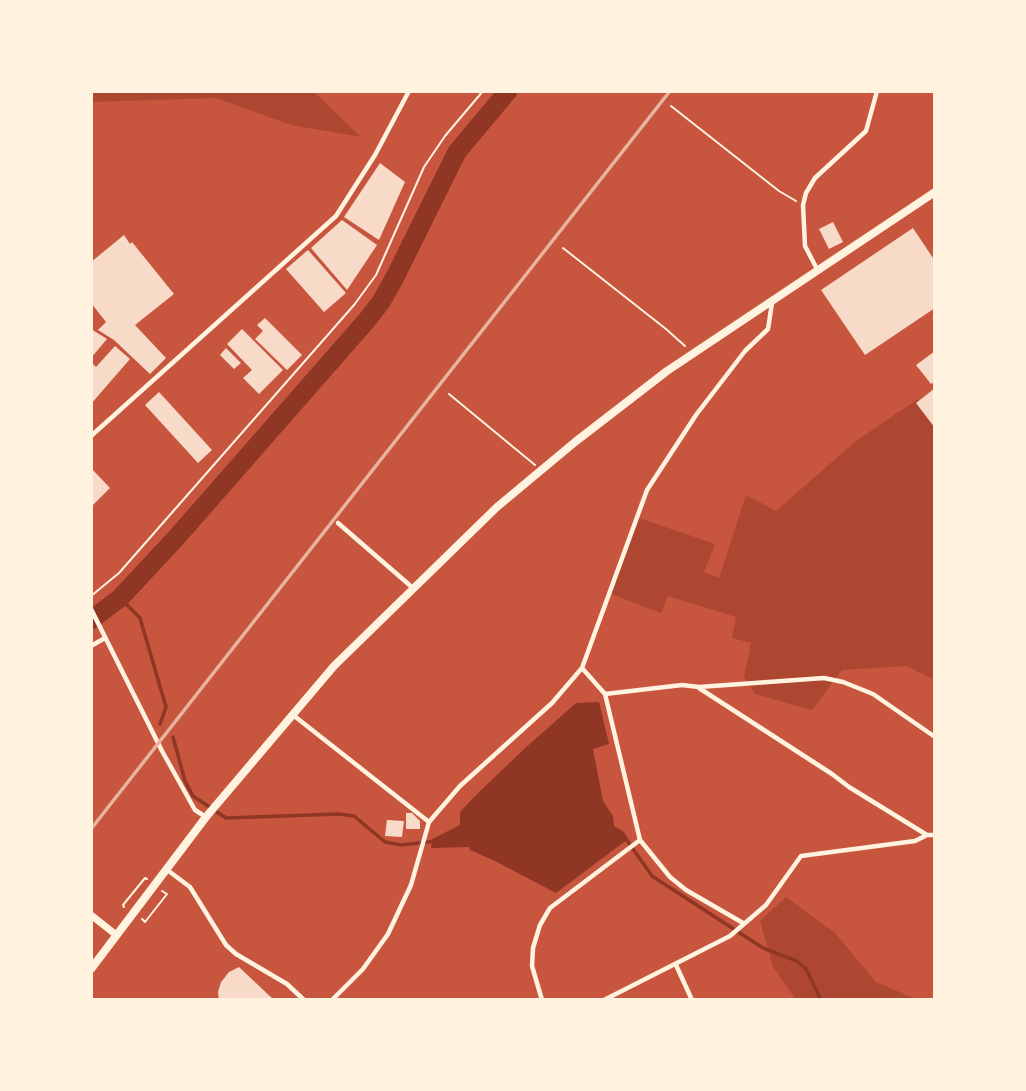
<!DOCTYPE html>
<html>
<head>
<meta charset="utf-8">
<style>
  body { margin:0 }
  #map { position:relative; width:1026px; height:1091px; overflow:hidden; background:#c8553d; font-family:Arial,sans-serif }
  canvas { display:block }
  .frame { position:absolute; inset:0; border:93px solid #fff3e0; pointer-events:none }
</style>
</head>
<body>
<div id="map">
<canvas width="1026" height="1091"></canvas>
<div class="frame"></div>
</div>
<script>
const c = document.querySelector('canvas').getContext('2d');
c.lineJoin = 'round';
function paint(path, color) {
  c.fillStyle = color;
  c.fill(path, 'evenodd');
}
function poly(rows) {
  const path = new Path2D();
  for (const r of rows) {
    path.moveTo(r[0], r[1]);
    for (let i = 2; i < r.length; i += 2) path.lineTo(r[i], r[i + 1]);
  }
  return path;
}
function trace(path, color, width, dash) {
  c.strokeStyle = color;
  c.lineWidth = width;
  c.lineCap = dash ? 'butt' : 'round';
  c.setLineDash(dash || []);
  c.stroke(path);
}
const green = poly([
  [91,91,313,91,361,137,291,125,216,98,91,102],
  [918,399,935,418,935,680,907,666,842,670,812,710,755,694,744,677,751,643,732,638,736,617,668,596,661,613,611,594,639,518,715,544,704,572,719,578,746,495,776,511,856,441],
  [786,897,835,933,876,982,918,1000,796,1000,773,967,760,921]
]);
const water = poly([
  [599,702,609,744,593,749,603,801,613,816,614,826,624,832,628,839,556,893,493,860,470,850,469,847,431,848,432,839,460,825,460,812,474,797,524,749,576,703]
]);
const stream = poly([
  [120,598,140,618,166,707,160,724],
  [173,737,185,781,193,796,226,818,339,814,354,816,385,842,401,845,436,841],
  [624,836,652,876,763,948,797,961,806,969,821,1000]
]);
const river = poly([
  [91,620,120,598,176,538,367,320,381,302,395,277,457,152,508,91]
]);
const building = poly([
  [380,163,405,182,379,240,344,217],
  [342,220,377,245,347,290,311,248],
  [833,222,843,242,829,249,819,229],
  [913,228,935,261,935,308,865,355,821,290],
  [124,235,130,244,132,242,174,294,135,325,166,358,150,374,114,340,98,330,106,322,91,303,91,262],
  [308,250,346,293,324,312,286,269],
  [265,318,302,355,287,370,255,339,263,331,257,325],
  [91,329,107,339,91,358],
  [242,329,283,370,259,394,243,378,252,370,227,344],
  [115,346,130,359,91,404,91,362,96,367],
  [226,348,241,363,234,369,220,355],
  [935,351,935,381,931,384,916,365],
  [935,388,935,428,916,403],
  [159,392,212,450,198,463,145,405],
  [91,468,110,488,91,507],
  [406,813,412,813,420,821,420,829,406,829],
  [387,820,404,821,402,837,385,836],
  [239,967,274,1000,219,1000,218,992,221,982,229,972]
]);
const path = poly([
  [671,106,779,191,796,201],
  [563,248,666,329,685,346],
  [449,394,535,465],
  [91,596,119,573,354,305,376,275,424,167,445,136,483,91],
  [124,907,123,905,145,878,147,879],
  [142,919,145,922,167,894,162,891]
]);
const minor = poly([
  [817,269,805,246,803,205,806,193,815,178,866,131,877,91],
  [91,436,336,216,375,155,409,91],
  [338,523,413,588],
  [91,609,162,751,195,810,206,817],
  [91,646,105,638],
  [582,668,605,694,640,840,670,877,686,890,743,923],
  [699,688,832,774,849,787,927,835],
  [605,694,682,685,699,687,824,678,843,682,873,694,935,737],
  [293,715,429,822],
  [166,869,190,887,226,945,236,954,287,984,304,1000],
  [676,965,692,1000],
  [332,1000,363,969,388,934,411,885,429,822,460,786,552,703,582,668,647,490,696,415,745,351,768,329,772,303],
  [542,1000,532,966,533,948,540,925,550,908,640,840],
  [604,1000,730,936,766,905,801,856,915,841,927,835,935,835]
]);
const secondary = poly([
  [91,915,115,934]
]);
const primary = poly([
  [91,969,206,817,334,666,497,507,575,442,667,371,935,192]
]);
const rail = poly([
  [91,829,670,91]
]);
paint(green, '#ae4732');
paint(water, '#8f3625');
trace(stream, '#8f3625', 3.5);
trace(river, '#8f3625', 19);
paint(building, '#f7dbc8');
trace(path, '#fff3e0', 2);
trace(minor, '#fff3e0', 4.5);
trace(secondary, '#fff3e0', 7);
trace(primary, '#fff3e0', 8);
trace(rail, '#e9b49f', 3.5);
</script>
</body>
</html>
